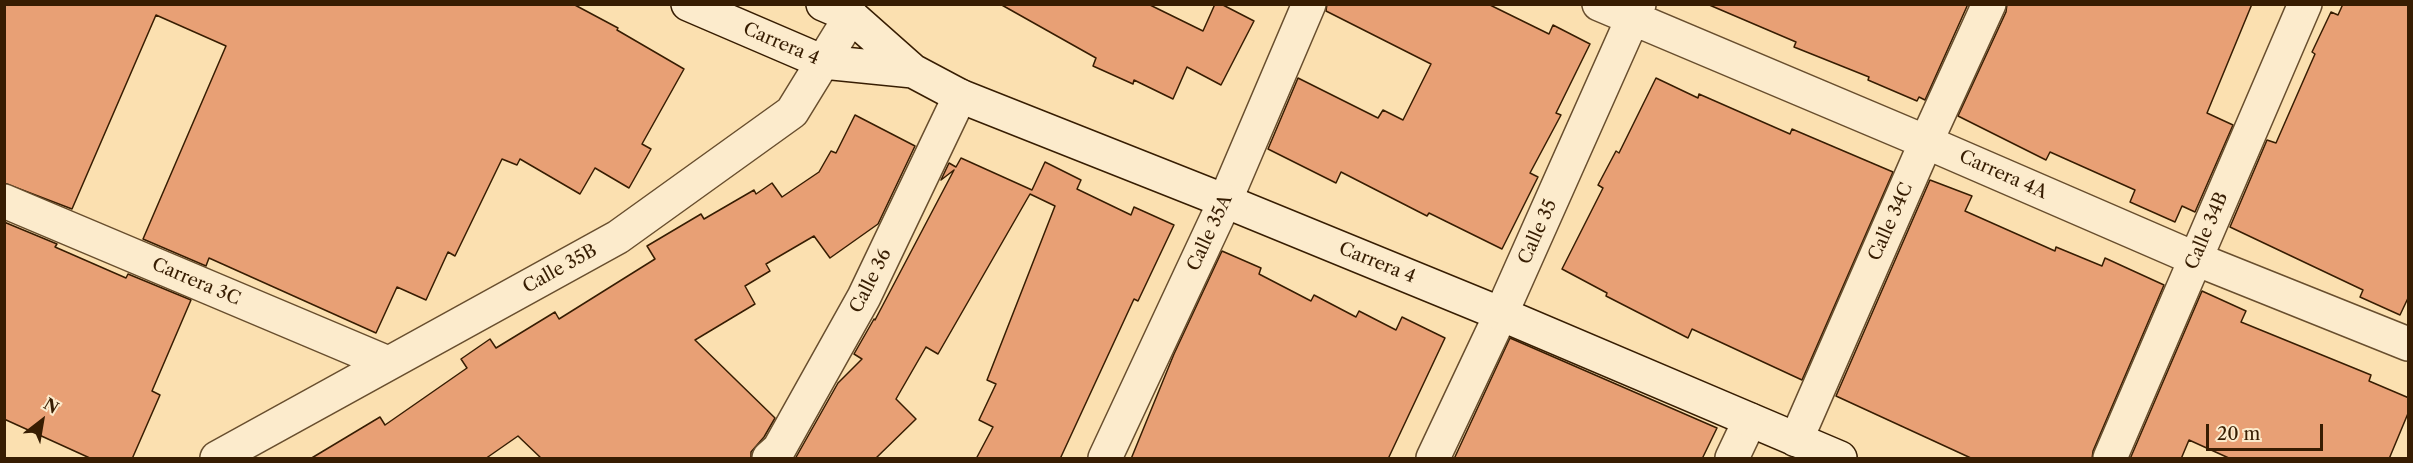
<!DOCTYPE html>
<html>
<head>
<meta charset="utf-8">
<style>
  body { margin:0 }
  #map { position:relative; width:2413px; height:463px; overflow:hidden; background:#fbe0b0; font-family:"Libre Caslon Text",serif }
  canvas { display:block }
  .frame { position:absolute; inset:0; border:6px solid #371d02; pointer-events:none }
  .north { position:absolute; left:12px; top:391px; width:60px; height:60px; -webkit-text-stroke:4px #fcebcc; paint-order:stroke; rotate:31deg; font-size:16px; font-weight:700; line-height:24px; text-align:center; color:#371d02 }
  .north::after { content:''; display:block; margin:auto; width:21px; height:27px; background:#371d02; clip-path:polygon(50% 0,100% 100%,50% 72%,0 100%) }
  .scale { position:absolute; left:2206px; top:424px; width:117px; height:27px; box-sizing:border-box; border:3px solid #371d02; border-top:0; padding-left:8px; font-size:18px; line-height:21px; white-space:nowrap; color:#371d02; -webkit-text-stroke:4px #fcebcc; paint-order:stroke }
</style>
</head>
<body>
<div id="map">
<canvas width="2413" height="463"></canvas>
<div class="frame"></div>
<div class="north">N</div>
<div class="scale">20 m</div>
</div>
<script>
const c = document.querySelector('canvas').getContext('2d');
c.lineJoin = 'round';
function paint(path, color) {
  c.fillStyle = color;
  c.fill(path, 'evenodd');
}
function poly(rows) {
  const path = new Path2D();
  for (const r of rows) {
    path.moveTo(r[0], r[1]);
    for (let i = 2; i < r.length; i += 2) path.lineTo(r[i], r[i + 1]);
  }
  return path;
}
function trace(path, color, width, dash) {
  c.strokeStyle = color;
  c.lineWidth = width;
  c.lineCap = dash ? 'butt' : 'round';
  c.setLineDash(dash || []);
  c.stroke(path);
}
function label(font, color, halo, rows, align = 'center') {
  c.font = font + ' "Libre Caslon Text",serif';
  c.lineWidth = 4.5;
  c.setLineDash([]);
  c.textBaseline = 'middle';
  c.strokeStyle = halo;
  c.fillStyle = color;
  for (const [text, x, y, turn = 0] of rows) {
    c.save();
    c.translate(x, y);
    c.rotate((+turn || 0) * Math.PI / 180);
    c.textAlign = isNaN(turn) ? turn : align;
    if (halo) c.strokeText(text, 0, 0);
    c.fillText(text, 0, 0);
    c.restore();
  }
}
const building = poly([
  [4,4,573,4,618,28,617,30,684,69,642,144,651,149,629,188,595,168,580,194,520,159,517,165,502,159,455,256,448,252,426,300,397,287,376,333,209,258,206,266,143,239,226,46,156,15,72,209,4,183,4,4],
  [1000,4,1148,4,1203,31,1215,4,1221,4,1254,21,1221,85,1187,67,1173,99,1134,80,1133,84,1093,66,1096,58,1000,4],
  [1327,4,1488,4,1549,34,1553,25,1590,44,1556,113,1561,115,1530,173,1538,177,1502,249,1429,213,1427,216,1341,172,1336,183,1268,149,1298,78,1378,118,1383,110,1403,120,1431,64,1326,11,1327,4],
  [1707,4,1968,4,1925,100,1919,97,1917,101,1868,80,1869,77,1794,47,1796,42,1707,4],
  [2007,4,2252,4,2207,113,2233,125,2195,212,2182,206,2175,222,2130,202,2135,190,2050,152,2046,160,1958,116,2006,12,2007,4],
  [2343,4,2409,4,2409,296,2400,315,2360,297,2363,290,2230,227,2267,140,2276,143,2315,54,2312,52,2331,12,2338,15,2343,4],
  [1656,78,1698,98,1699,94,1790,134,1792,129,1893,172,1802,380,1692,329,1688,338,1606,296,1607,293,1562,269,1603,188,1598,185,1616,151,1619,153,1656,78],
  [855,115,915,146,878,224,830,258,814,236,766,264,770,271,745,286,755,304,695,340,775,418,764,437,751,452,751,459,542,459,518,436,485,459,310,459,380,417,385,425,467,368,461,359,490,339,496,348,555,312,559,319,655,259,647,246,701,214,704,219,754,190,756,194,772,183,782,197,819,172,831,151,836,153,855,115],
  [961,158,1032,190,1045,162,1081,180,1077,189,1131,215,1134,207,1174,225,1138,301,1134,299,1060,459,976,459,993,427,979,420,996,384,987,380,1055,206,1030,194,938,354,926,347,896,399,916,419,875,459,795,459,838,383,862,359,854,354,874,319,875,320,954,170,941,180,949,163,956,167,961,158],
  [1930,180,1972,196,1965,211,2055,251,2056,247,2102,266,2105,258,2164,285,2093,451,2092,459,1973,459,1836,396,1930,180],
  [4,222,57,244,55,247,126,278,128,274,191,300,152,391,160,395,132,459,92,459,4,419,4,222],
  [1222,251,1261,268,1259,274,1311,301,1314,295,1356,317,1359,311,1396,330,1402,317,1445,338,1388,459,1131,459,1174,354,1222,251],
  [2202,291,2246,311,2241,322,2371,375,2369,381,2409,398,2409,411,2389,459,2231,459,2189,440,2181,459,2130,459,2202,291],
  [1510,338,1717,428,1702,459,1454,459,1510,338]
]);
const street = poly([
  [1599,4,1926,142,2196,259,2408,344],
  [4,201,388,363],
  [1796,440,1926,142,1989,4],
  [217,458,618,237,792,112,851,16],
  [769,458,779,449,864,297,960,96],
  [1105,458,1225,201,1309,4],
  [1433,458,1501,314,1639,4],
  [1732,458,1750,420],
  [2110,458,2305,4]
]);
const secondary = poly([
  [688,4,823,62,913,71],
  [823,4,851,16,913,71,960,96,1225,201,1501,314,1840,458]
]);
const streetNames = [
  ["Carrera 4",781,44,23],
  ["Carrera 4A",2003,175,24],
  ["Calle 34C",1891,222,-66],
  ["Calle 34B",2207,231,-67],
  ["Calle 35",1538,232,-66],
  ["Calle 35A",1210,233,-65],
  ["Carrera 4",1377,263,22],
  ["Calle 35B",560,269,-29],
  ["Calle 36",871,281,-63],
  ["Carrera 3C",196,282,23]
];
paint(building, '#e8a075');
trace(building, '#371d02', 1.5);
trace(street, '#684e2e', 36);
trace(secondary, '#371d02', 36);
trace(street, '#fcebcc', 33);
trace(secondary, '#fcebcc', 33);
label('18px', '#371d02', '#fcebcc', streetNames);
</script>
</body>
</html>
